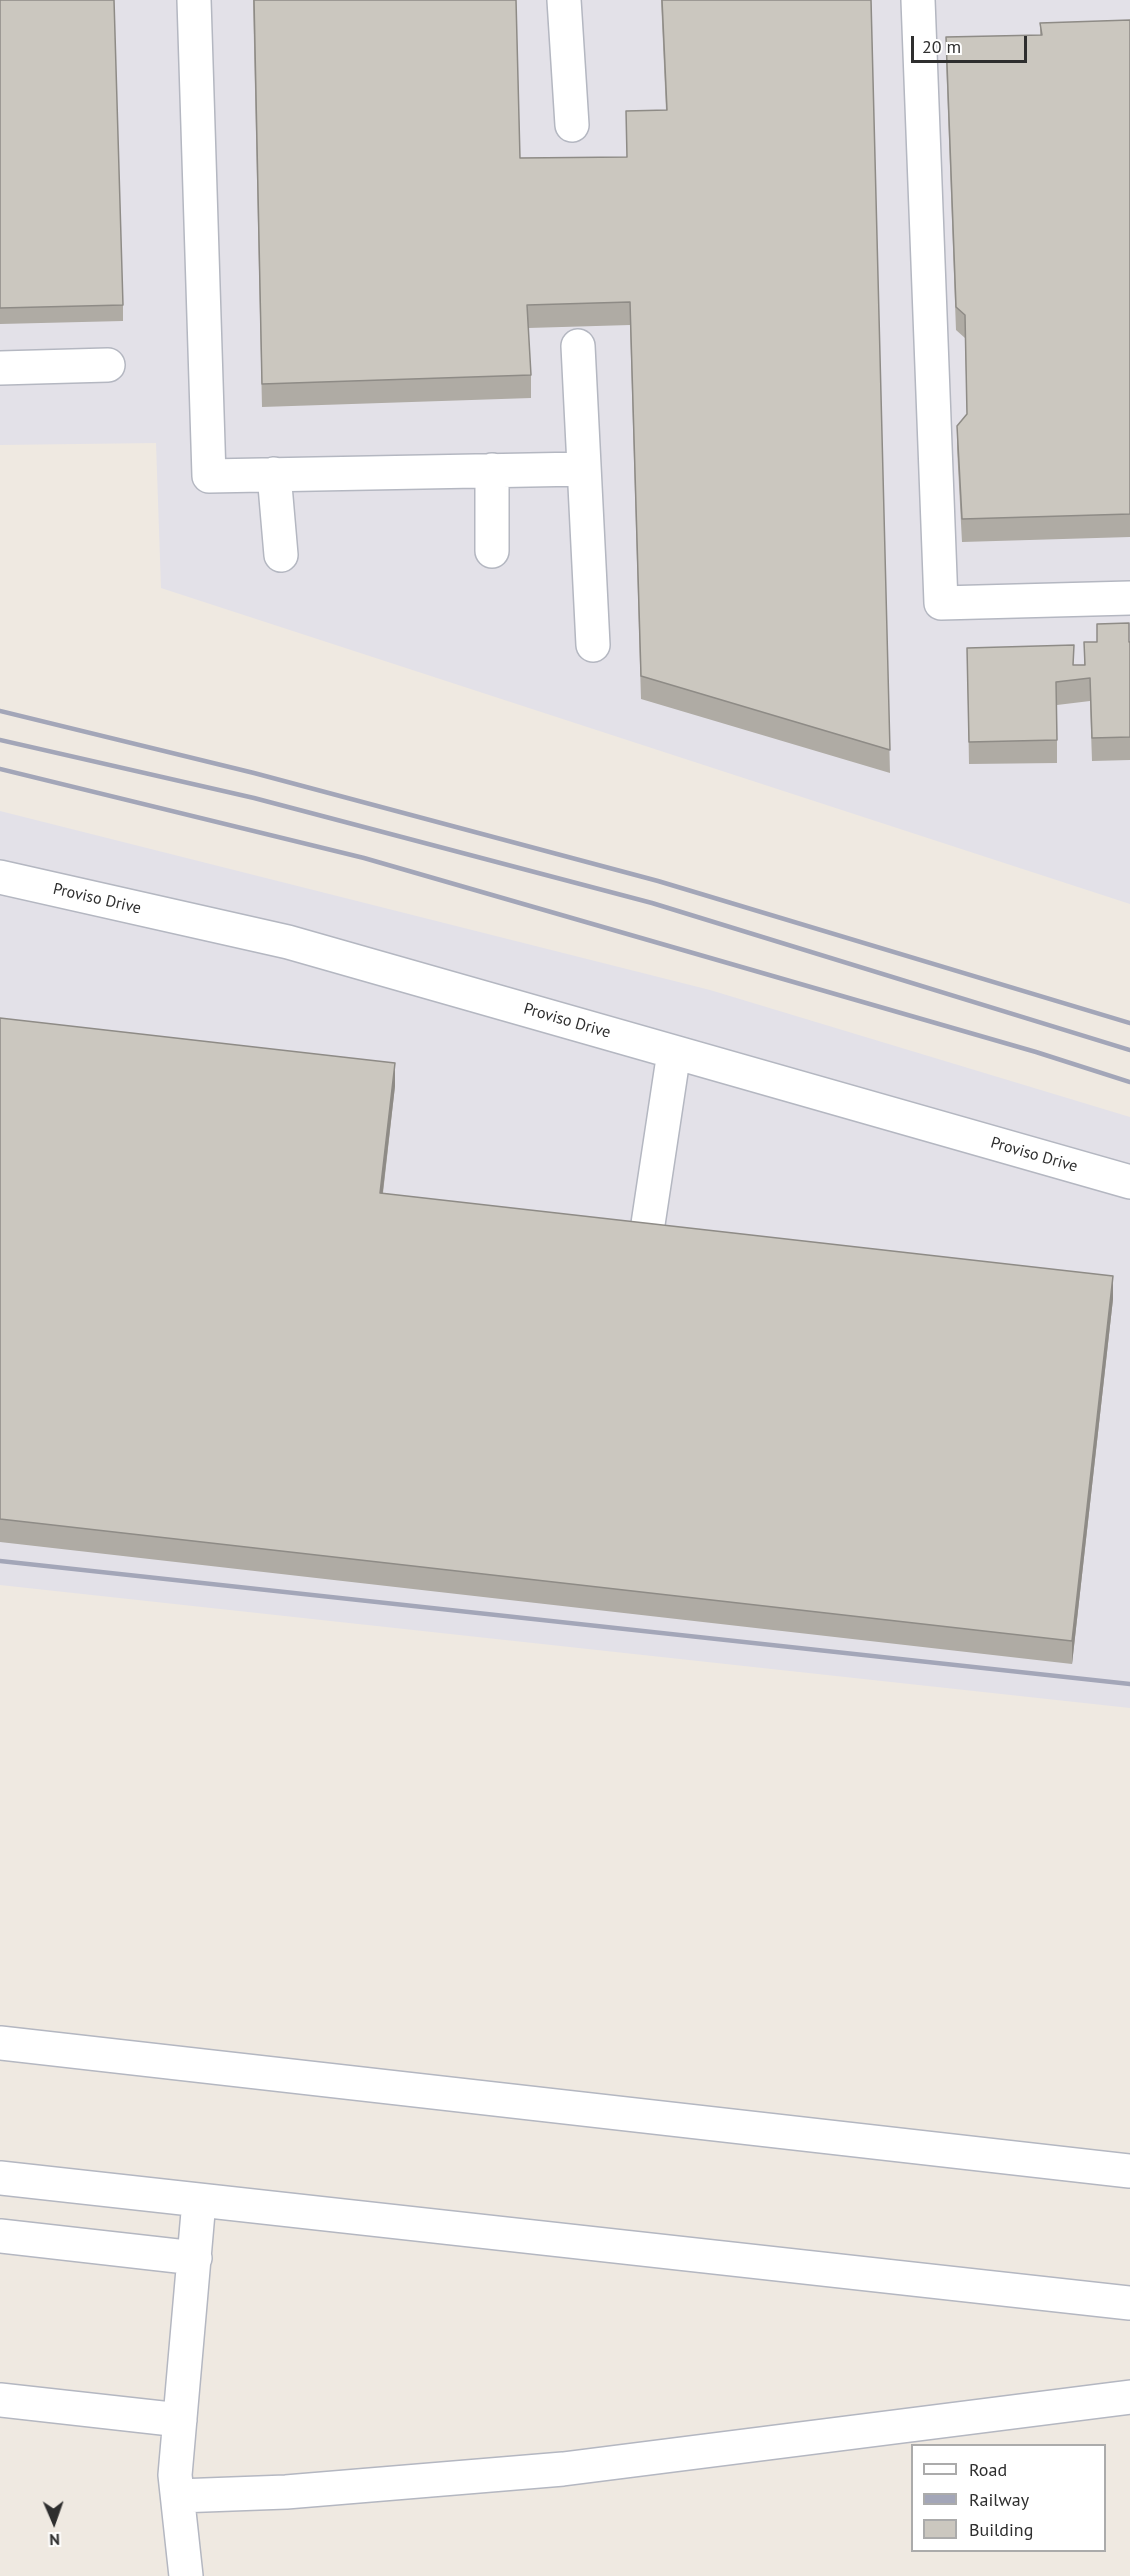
<!DOCTYPE html>
<html>
<head>
<meta charset="utf-8">
<style>
  body { margin:0 }
  #map { position:relative; width:1130px; height:2576px; overflow:hidden; background:#efe9e1; font-family:"PT Sans",sans-serif }
  canvas { display:block }
  .legend { position:absolute; left:911px; top:2444px; width:195px; height:108px; box-sizing:border-box; background:#fff; border:2px solid #ababab; margin:0; padding:8px 10px; list-style:none; font-size:18px; color:#2e2e2e }
  .legend li { display:flex; align-items:center; gap:12px; height:30px }
  .legend b { width:30px; border:2px solid #ababab }
  .north { position:absolute; left:24px; top:2492px; width:60px; height:60px; -webkit-text-stroke:4px #fff; paint-order:stroke; rotate:178deg; font-size:16px; font-weight:700; line-height:24px; text-align:center; color:#2e2e2e }
  .north::after { content:''; display:block; margin:auto; width:21px; height:27px; background:#2e2e2e; clip-path:polygon(50% 0,100% 100%,50% 72%,0 100%) }
  .scale { position:absolute; left:911px; top:36px; width:116px; height:27px; box-sizing:border-box; border:3px solid #2e2e2e; border-top:0; padding-left:8px; font-size:18px; line-height:21px; white-space:nowrap; color:#2e2e2e; -webkit-text-stroke:4px #fff; paint-order:stroke }
</style>
</head>
<body>
<div id="map">
<canvas width="1130" height="2576"></canvas>
<ul class="legend">
<li><b style="height:8px;background:#fff"></b>Road</li>
<li><b style="height:8px;background:#a3a6b8"></b>Railway</li>
<li><b style="height:16px;background:#cbc7bf"></b>Building</li>
</ul>
<div class="north">N</div>
<div class="scale">20 m</div>
</div>
<script>
const c = document.querySelector('canvas').getContext('2d');
c.lineJoin = 'round';
function paint(path, color) {
  c.fillStyle = color;
  c.fill(path, 'evenodd');
}
function poly(rows) {
  const path = new Path2D();
  for (const r of rows) {
    path.moveTo(r[0], r[1]);
    for (let i = 2; i < r.length; i += 2) path.lineTo(r[i], r[i + 1]);
  }
  return path;
}
function trace(path, color, width, dash) {
  c.strokeStyle = color;
  c.lineWidth = width;
  c.lineCap = dash ? 'butt' : 'round';
  c.setLineDash(dash || []);
  c.stroke(path);
}
function label(font, color, halo, rows, align = 'center') {
  c.font = font + ' "PT Sans",sans-serif';
  c.lineWidth = 4.5;
  c.setLineDash([]);
  c.textBaseline = 'middle';
  c.strokeStyle = halo;
  c.fillStyle = color;
  for (const [text, x, y, turn = 0] of rows) {
    c.save();
    c.translate(x, y);
    c.rotate((+turn || 0) * Math.PI / 180);
    c.textAlign = isNaN(turn) ? turn : align;
    if (halo) c.strokeText(text, 0, 0);
    c.fillText(text, 0, 0);
    c.restore();
  }
}
const industrial = poly([
  [0,0,1130,0,1130,904,161,588,156,443,0,445],
  [0,811,710,990,1130,1117,1130,1708,0,1585]
]);
const minor = poly([
  [194,0,209,476,583,469],
  [564,0,572,125],
  [918,0,941,603,1130,598],
  [578,346,593,645],
  [0,368,108,365],
  [492,470,492,551],
  [274,474,281,555],
  [0,877,288,942,1130,1182],
  [648,1224,674,1052],
  [0,2043,1130,2171],
  [0,2178,1130,2303],
  [0,2236,195,2258],
  [0,2400,180,2420],
  [178,2496,286,2492,563,2469,1130,2397],
  [186,2576,175,2475,199,2201]
]);
const rail = poly([
  [0,711,254,773,658,881,1130,1023],
  [0,740,254,798,652,903,1130,1050],
  [0,769,364,858,1036,1052,1130,1082],
  [0,1561,1130,1684]
]);
const wall = poly([
  [0,0,123,305,123,321,0,324],
  [253,0,516,0,520,158,627,157,626,111,666,110,661,0,871,0,890,773,641,699,630,325,528,328,531,375,531,398,262,407],
  [1130,20,1130,537,962,542,957,448,957,426,967,414,965,338,956,330,946,60,946,37,1040,35,1040,23],
  [1097,624,1130,642,1130,760,1092,761,1090,701,1057,705,1057,763,969,764,967,648,1074,665,1084,665,1084,642,1097,642],
  [0,1018,395,1086,383,1193,1113,1299,1072,1664,0,1542]
]);
const shadedWall = poly([
  [395,1063,395,1086,380,1216,380,1193],
  [1113,1276,1113,1299,1072,1664,1072,1641]
]);
const building = poly([
  [0,0,114,0,123,305,0,308,0,0],
  [254,0,516,0,520,158,627,157,626,111,667,110,662,0,871,0,890,750,641,676,630,302,527,305,531,375,262,384,254,0],
  [1130,20,1130,514,962,519,957,426,967,414,965,315,956,307,946,37,1042,35,1040,23,1130,20],
  [1129,623,1129,642,1130,642,1130,737,1092,738,1090,678,1056,682,1057,740,969,742,967,648,1074,645,1073,665,1085,665,1084,642,1097,642,1097,624,1129,623],
  [0,1018,395,1063,380,1193,1113,1276,1072,1641,0,1519,0,1018]
]);
const streetNames = [
  ["Proviso Drive",97,899,13],
  ["Proviso Drive",567,1021,16],
  ["Proviso Drive",1034,1155,16]
];
paint(industrial, '#e3e1e8');
trace(minor, '#b4b7c1', 36);
trace(minor, '#fff', 33);
trace(rail, '#a3a6b8', 4.5);
paint(wall, '#afaba4');
paint(shadedWall, '#8e8b86');
paint(building, '#cbc7bf');
trace(building, '#8e8b86', 1.5);
label('16px', '#2e2e2e', '#fff', streetNames);
</script>
</body>
</html>
